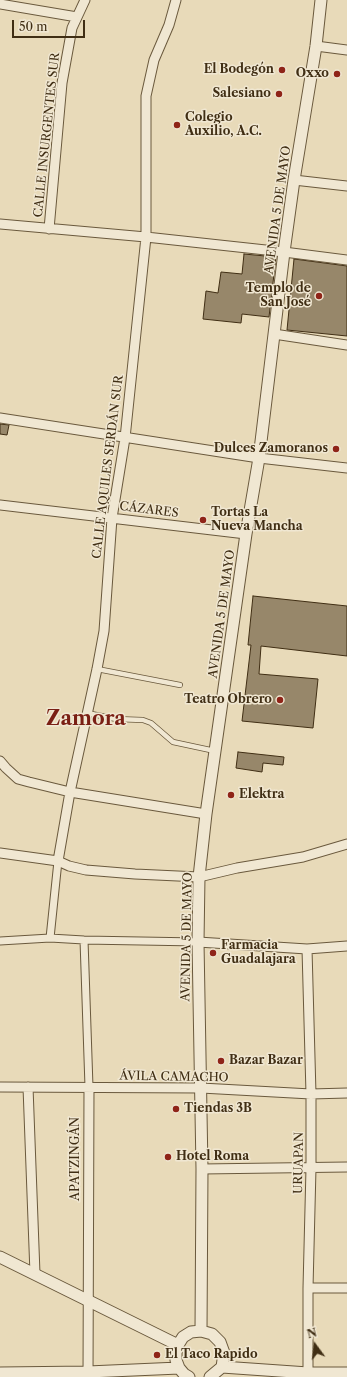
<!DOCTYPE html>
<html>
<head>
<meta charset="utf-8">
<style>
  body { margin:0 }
  #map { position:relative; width:347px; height:1377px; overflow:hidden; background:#e8dab9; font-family:"Libre Caslon Text",serif }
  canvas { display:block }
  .north { position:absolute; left:295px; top:1325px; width:40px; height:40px; -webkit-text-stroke:3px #f0e7d2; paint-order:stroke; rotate:345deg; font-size:11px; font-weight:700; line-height:16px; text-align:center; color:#402e14 }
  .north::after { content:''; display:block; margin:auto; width:14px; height:18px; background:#402e14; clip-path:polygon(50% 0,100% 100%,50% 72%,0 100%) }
  .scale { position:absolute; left:12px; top:20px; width:73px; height:18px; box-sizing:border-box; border:2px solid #402e14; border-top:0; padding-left:5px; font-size:12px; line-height:14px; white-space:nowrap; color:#402e14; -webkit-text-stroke:3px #f0e7d2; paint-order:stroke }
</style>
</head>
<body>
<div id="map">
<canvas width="347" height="1377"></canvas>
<div class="north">N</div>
<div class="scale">50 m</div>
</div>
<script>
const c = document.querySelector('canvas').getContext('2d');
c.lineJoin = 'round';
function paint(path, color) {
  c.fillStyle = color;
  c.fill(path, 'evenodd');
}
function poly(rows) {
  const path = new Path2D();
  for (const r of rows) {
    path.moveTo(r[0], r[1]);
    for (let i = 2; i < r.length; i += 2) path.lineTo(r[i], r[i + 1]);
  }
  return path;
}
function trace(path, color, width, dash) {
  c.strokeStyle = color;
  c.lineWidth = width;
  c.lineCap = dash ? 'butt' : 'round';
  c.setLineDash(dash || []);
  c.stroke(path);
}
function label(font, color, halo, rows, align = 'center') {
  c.font = font + ' "Libre Caslon Text",serif';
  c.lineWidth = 3;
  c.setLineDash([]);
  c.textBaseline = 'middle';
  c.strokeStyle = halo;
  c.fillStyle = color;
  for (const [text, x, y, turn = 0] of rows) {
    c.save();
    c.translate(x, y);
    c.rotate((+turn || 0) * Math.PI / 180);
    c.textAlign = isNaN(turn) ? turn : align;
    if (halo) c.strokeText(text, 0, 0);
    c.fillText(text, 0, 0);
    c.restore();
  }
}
const building = poly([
  [244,254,276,257,269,317,242,314,241,323,203,319,206,291,218,293,221,272,242,274,244,254],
  [294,259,347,266,347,336,287,330,294,259],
  [0,424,9,425,7,435,0,434,0,424],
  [253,596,347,606,347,656,261,646,259,674,318,679,313,728,242,721,251,645,248,645,253,596],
  [238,752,284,757,283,765,263,763,262,772,236,768,238,752]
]);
const service = poly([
  [97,669,180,685],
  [87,713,116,719,143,720,151,723,173,742,215,751]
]);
const pedestrian = poly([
  [50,938,58,861],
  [84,940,89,1087],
  [0,941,50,938,84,940,198,942]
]);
const minor = poly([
  [0,4,77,17],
  [316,46,347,50],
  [294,180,347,186],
  [0,224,146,237,284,252,347,260],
  [49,229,62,83,72,28,85,0],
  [274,334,347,345],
  [0,418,259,458,347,468],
  [0,505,246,534],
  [0,761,6,768,18,779,29,782,70,792,206,814],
  [0,853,58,861,69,866,86,870,135,874,199,877,237,868,303,857,347,844],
  [58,861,70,792,97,669,104,631,112,518,125,438,146,237,146,96,154,60,169,25,176,0],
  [198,942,307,949,347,946],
  [307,949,311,1094,311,1168,308,1288,308,1377],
  [0,1087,201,1088,311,1094,347,1093],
  [28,1087,35,1274],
  [202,1169,347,1167],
  [308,1288,347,1288],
  [88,1377,89,1087]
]);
const tertiary = poly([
  [0,1257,178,1345],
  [201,1331,202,1169,198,942,199,877,206,814,246,534,259,458,284,252,294,180,316,46,321,0],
  [222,1367,308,1373,347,1373],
  [0,1373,88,1372,179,1368],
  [189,1377,184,1374,179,1368,176,1360,176,1353,178,1345,183,1337,191,1332,201,1331,212,1334,220,1342,224,1353,222,1367,210,1377]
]);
const markers = [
  [282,70,4,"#8f2418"],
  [337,74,4,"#8f2418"],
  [279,94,4,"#8f2418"],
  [177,125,4,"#8f2418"],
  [319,296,4,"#8f2418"],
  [336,449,4,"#8f2418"],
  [203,520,4,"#8f2418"],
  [280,700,4,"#8f2418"],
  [231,795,4,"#8f2418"],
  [213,953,4,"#8f2418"],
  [221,1061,4,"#8f2418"],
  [176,1109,4,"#8f2418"],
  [168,1157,4,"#8f2418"],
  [157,1355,4,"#8f2418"]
];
const poiNames = [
  ["El Bodegón",274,70,"right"],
  ["Oxxo",329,74,"right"],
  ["Salesiano",271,94,"right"],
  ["Colegio",185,118],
  ["Auxilio, A.C.",185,132],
  ["Templo de",311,289,"right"],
  ["San José",311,303,"right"],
  ["Dulces Zamoranos",328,449,"right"],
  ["Tortas La",211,513],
  ["Nueva Mancha",211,527],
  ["Teatro Obrero",272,700,"right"],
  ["Elektra",239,795],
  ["Farmacia",221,946],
  ["Guadalajara",221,960],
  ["Bazar Bazar",229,1061],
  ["Tiendas 3B",184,1109],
  ["Hotel Roma",176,1157],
  ["El Taco Rapido",165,1355]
];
const streetNames = [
  ["CALLE INSURGENTES SUR",47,135,-84],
  ["AVENIDA 5 DE MAYO",278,210,-82],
  ["CALLE AQUILES SERDÁN SUR",108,467,-83],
  ["CÁZARES",149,510,7],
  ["AVENIDA 5 DE MAYO",222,614,-82],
  ["AVENIDA 5 DE MAYO",187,937,-89],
  ["ÁVILA CAMACHO",174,1077,1],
  ["APATZINGÁN",76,1159,-90],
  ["URUAPAN",299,1163,-89]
];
const townNames = [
  ["Zamora",86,719]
];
paint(building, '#97876a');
trace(building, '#402e14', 1);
trace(service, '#6a593d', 6);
trace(pedestrian, '#6a593d', 9);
trace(minor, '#6a593d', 11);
trace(tertiary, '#6a593d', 13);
trace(service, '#f0e7d2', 4.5);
trace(pedestrian, '#f0e7d2', 7);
trace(minor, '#f0e7d2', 9);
trace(tertiary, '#f0e7d2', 11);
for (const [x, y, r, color] of markers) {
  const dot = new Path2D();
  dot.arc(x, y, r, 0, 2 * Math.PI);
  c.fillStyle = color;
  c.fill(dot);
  trace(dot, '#f0e7d2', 1.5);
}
label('bold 12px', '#402e14', '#f0e7d2', poiNames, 'left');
label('12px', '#402e14', '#f0e7d2', streetNames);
label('bold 20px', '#7a1f14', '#f0e7d2', townNames);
</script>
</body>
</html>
